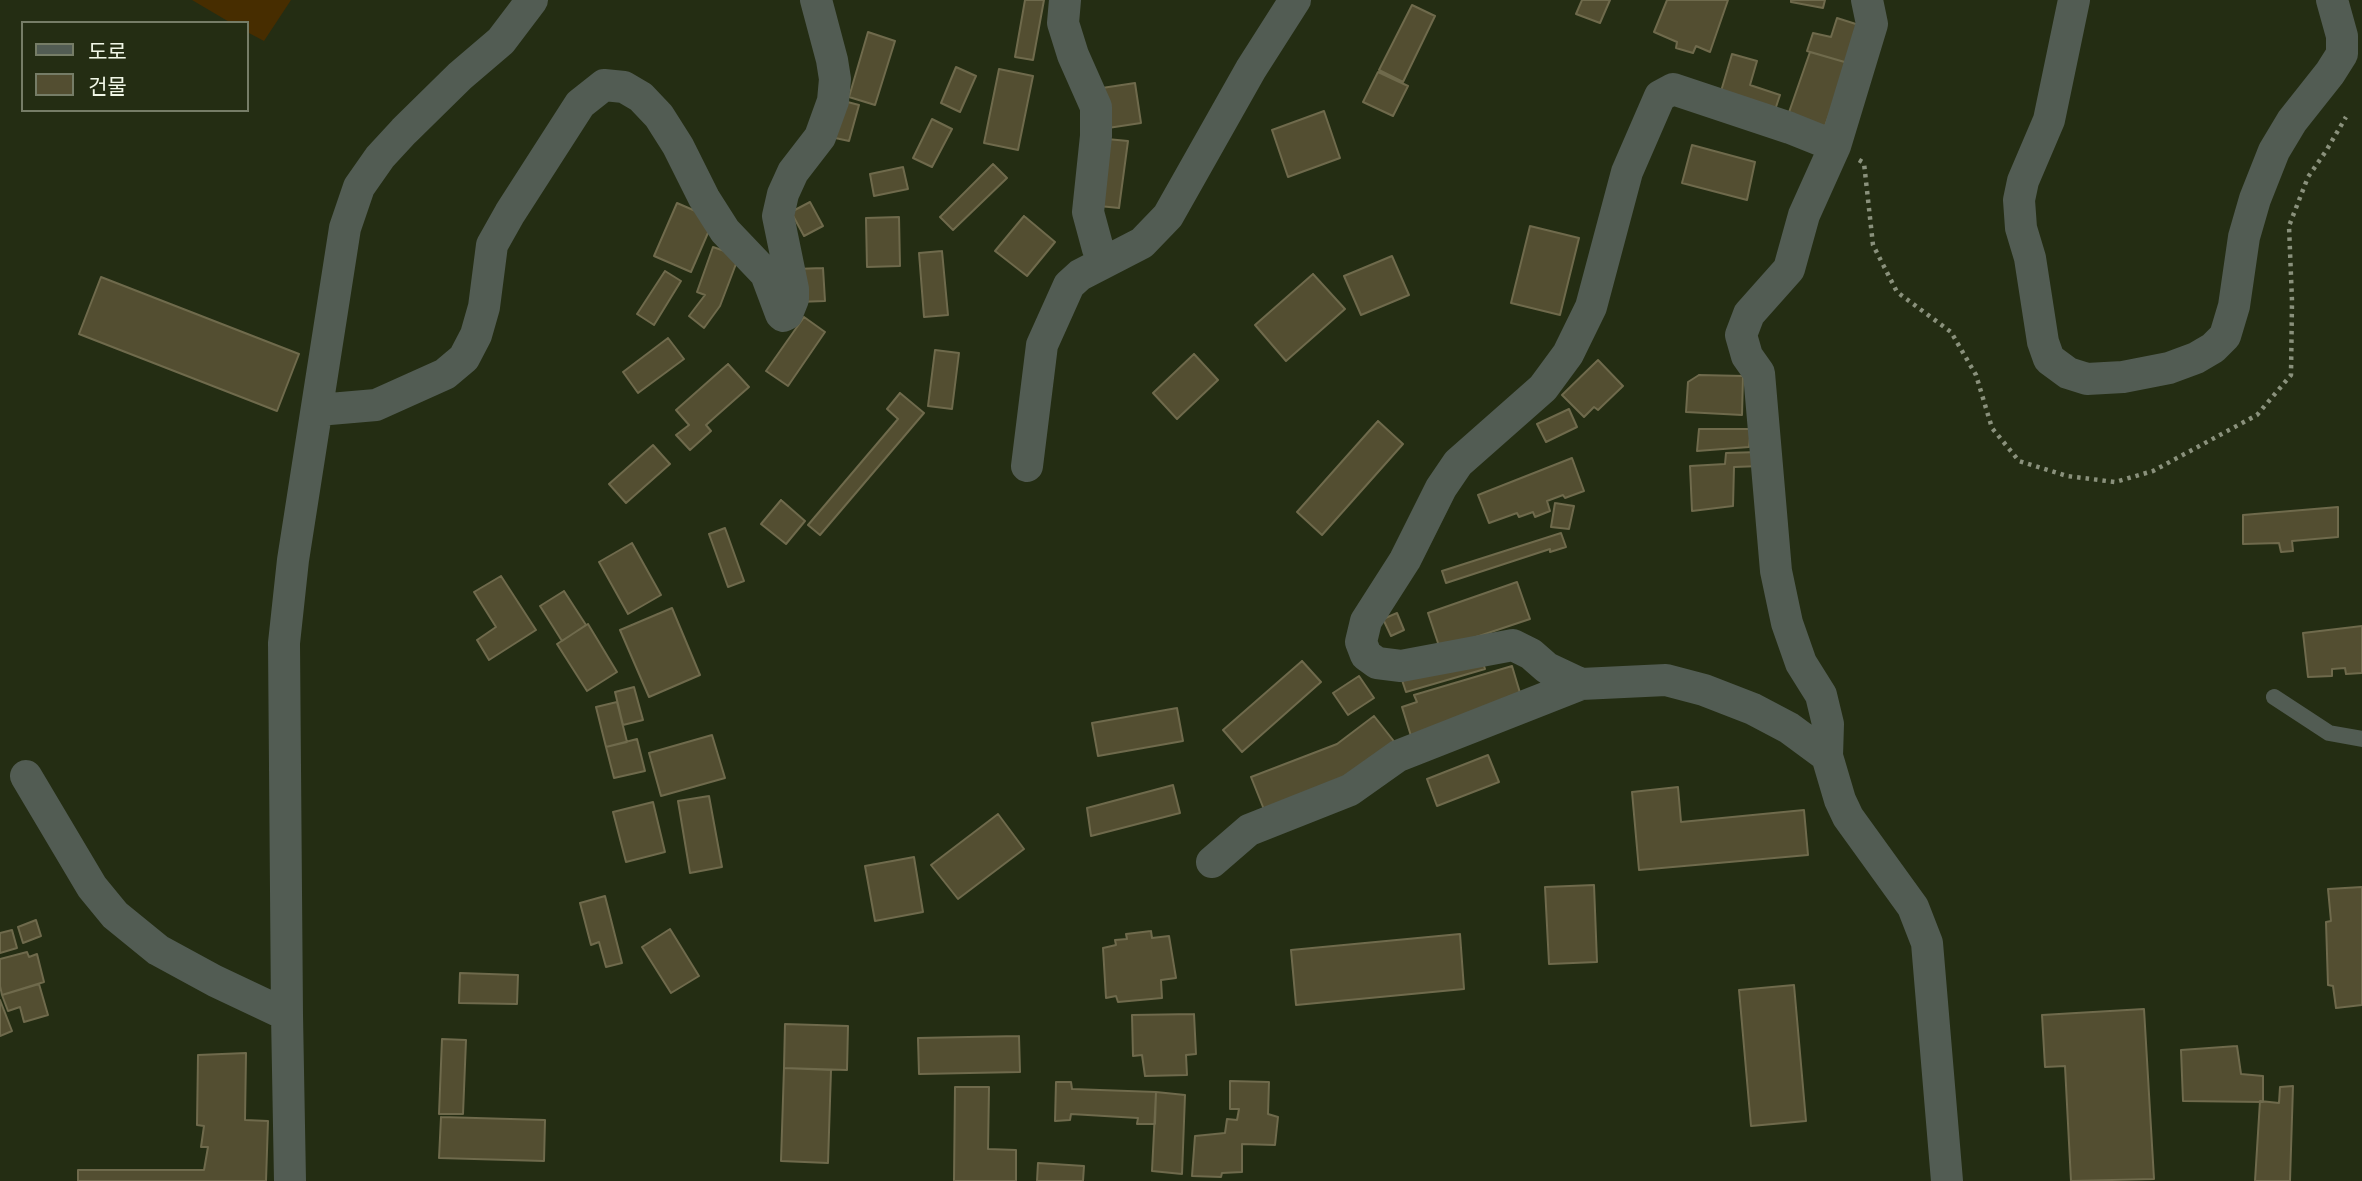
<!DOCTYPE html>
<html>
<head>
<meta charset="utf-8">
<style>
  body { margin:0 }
  #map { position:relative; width:2362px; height:1181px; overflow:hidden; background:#242d13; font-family:"DejaVu Sans","Noto Sans KR",sans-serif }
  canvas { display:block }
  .legend { position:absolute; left:21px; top:21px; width:228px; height:91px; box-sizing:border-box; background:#242d13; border:2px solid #767d67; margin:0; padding:9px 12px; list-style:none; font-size:21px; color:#f0f6e6 }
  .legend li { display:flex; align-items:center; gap:14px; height:35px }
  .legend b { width:35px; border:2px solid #767d67 }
</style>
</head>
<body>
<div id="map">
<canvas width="2362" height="1181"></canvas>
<ul class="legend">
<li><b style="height:9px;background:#525c53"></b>도로</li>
<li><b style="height:19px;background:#534e31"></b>건물</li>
</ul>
</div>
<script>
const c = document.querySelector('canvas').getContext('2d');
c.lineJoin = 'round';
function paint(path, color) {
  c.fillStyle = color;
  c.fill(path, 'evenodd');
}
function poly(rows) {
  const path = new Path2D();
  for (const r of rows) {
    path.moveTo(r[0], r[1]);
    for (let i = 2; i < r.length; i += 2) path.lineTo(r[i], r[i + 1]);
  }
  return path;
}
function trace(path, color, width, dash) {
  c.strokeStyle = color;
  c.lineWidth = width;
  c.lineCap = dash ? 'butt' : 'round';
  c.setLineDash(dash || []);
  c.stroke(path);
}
const green = poly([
  [192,0,291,0,264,41,247,32,247,23,231,23]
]);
const building = poly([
  [1025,0,1044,0,1033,60,1015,57,1025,0],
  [1582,0,1610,0,1600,23,1576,14,1582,0],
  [1667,0,1728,0,1710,52,1696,46,1693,53,1676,48,1677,42,1654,32,1667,0],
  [1791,0,1825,0,1823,8,1791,2,1791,0],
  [1412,5,1435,16,1403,82,1379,70,1412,5],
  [1837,18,1859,25,1848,63,1807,51,1813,33,1831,37,1837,18],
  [868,32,895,41,875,105,849,97,868,32],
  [1810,52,1848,63,1824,129,1787,118,1810,52],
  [1732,54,1757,61,1750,85,1780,95,1773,116,1719,98,1732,54],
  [956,67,976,76,960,112,941,103,956,67],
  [999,69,1033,76,1018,150,984,143,999,69],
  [1378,72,1408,86,1393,116,1363,102,1378,72],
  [1135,83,1141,123,1108,128,1102,88,1135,83],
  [836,99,859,105,849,141,826,136,836,99],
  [1324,111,1340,158,1288,177,1272,130,1324,111],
  [932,119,952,129,932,167,913,158,932,119],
  [1107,139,1128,141,1119,208,1099,206,1107,139],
  [1692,145,1755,162,1747,200,1682,183,1692,145],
  [993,164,1007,178,953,230,940,217,993,164],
  [903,167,908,189,874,196,870,174,903,167],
  [810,202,823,226,804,236,791,212,810,202],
  [677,203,714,219,691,272,654,256,677,203],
  [1024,216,1055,242,1027,276,995,251,1024,216],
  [899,217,900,266,867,267,866,218,899,217],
  [1530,226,1579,238,1560,315,1511,303,1530,226],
  [713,247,739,256,720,306,704,328,689,316,705,295,697,292,713,247],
  [942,251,948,315,924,317,919,253,942,251],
  [1392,256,1409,295,1361,315,1344,276,1392,256],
  [823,268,825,301,797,302,795,269,823,268],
  [665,271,681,281,654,325,637,314,665,271],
  [1313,274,1345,309,1286,361,1255,325,1313,274],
  [101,277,299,354,277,411,79,334,101,277],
  [804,317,825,332,788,386,766,371,804,317],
  [668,338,684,359,638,393,623,372,668,338],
  [935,350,959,353,952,409,928,406,935,350],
  [1194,354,1218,380,1177,419,1153,393,1194,354],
  [1598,360,1623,386,1598,410,1594,407,1584,417,1562,395,1598,360],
  [728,364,749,387,706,425,711,431,690,450,676,435,689,425,676,410,728,364],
  [1699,375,1743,376,1742,415,1686,412,1688,382,1699,375],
  [900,393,924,413,820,535,808,525,898,419,887,409,900,393],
  [1569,409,1577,427,1546,442,1537,424,1569,409],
  [1378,421,1403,444,1322,535,1297,512,1378,421],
  [1699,429,1751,429,1749,447,1697,451,1699,429],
  [653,445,670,464,626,503,609,484,653,445],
  [1759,452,1761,466,1734,467,1733,506,1692,511,1690,466,1725,464,1726,453,1759,452],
  [1572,458,1584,491,1565,498,1563,495,1547,501,1550,511,1535,517,1533,512,1519,517,1517,513,1489,523,1478,495,1572,458],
  [781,500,805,521,786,544,761,524,781,500],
  [1555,503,1574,506,1569,529,1551,527,1555,503],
  [2338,507,2338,537,2292,541,2293,551,2281,552,2279,543,2243,544,2243,515,2338,507],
  [725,528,744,581,728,587,709,534,725,528],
  [1561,533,1566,547,1550,552,1550,549,1446,583,1442,571,1561,533],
  [632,543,661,595,628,614,599,562,632,543],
  [501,576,536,630,489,660,477,640,496,627,474,592,501,576],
  [1517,582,1530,619,1440,649,1428,613,1517,582],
  [564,591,586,625,562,641,540,606,564,591],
  [672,608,700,675,649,697,620,630,672,608],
  [1397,613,1404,630,1391,636,1383,619,1397,613],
  [588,624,617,672,587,691,557,644,588,624],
  [2362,626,2362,673,2346,674,2345,668,2332,669,2332,676,2308,677,2303,633,2362,626],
  [1481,657,1485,669,1406,692,1402,680,1481,657],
  [1302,661,1321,682,1242,752,1223,730,1302,661],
  [1512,666,1523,703,1411,736,1402,707,1417,702,1414,695,1512,666],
  [1359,676,1374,698,1348,715,1333,693,1359,676],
  [634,687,643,720,623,725,615,692,634,687],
  [617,702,627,742,606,747,596,707,617,702],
  [1177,708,1183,741,1098,756,1092,723,1177,708],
  [1374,716,1400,749,1364,778,1265,812,1251,777,1337,744,1374,716],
  [712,735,725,778,661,796,649,753,712,735],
  [637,739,645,771,614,778,606,747,637,739],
  [1488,755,1499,782,1437,806,1427,779,1488,755],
  [1173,785,1180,813,1091,836,1087,808,1173,785],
  [1678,787,1681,822,1804,810,1808,855,1639,870,1632,792,1678,787],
  [709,796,722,867,690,873,678,801,709,796],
  [653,802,665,852,626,862,613,812,653,802],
  [998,814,1024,849,958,899,931,865,998,814],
  [914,857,923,912,875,921,865,866,914,857],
  [1594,885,1597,962,1549,964,1545,887,1594,885],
  [2362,887,2362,1005,2336,1008,2333,986,2328,985,2326,922,2331,921,2328,889,2362,887],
  [605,896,622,963,606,967,599,942,591,945,580,903,605,896],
  [36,920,41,936,23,943,18,927,36,920],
  [670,929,699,976,671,993,642,947,670,929],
  [12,930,17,948,0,953,0,933,12,930],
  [1151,931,1152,938,1169,936,1176,978,1161,980,1162,998,1118,1002,1116,996,1106,998,1103,948,1116,945,1115,940,1127,939,1126,934,1151,931],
  [1460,934,1464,989,1296,1005,1291,950,1460,934],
  [27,952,29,957,37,954,44,982,2,995,0,986,0,959,27,952],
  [460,973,518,975,517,1004,459,1003,460,973],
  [39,984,48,1015,24,1022,20,1007,8,1011,2,995,39,984],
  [1794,985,1806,1121,1751,1126,1739,990,1794,985],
  [0,1000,12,1031,0,1036,0,1000],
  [2144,1009,2154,1179,2071,1181,2065,1066,2045,1067,2042,1015,2144,1009],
  [1194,1014,1196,1054,1186,1055,1187,1075,1145,1076,1142,1055,1133,1056,1132,1015,1194,1014],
  [785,1024,848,1026,847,1070,784,1068,785,1024],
  [1019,1036,1020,1072,919,1074,918,1038,1019,1036],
  [442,1039,466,1040,463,1114,439,1114,442,1039],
  [2237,1046,2241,1074,2263,1076,2263,1102,2183,1101,2181,1050,2237,1046],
  [246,1053,245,1120,268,1121,266,1181,78,1181,78,1170,204,1170,208,1147,201,1147,204,1126,197,1125,198,1055,246,1053],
  [784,1068,831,1070,828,1163,781,1161,784,1068],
  [1230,1081,1269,1082,1268,1114,1278,1117,1275,1145,1242,1144,1242,1172,1222,1173,1221,1177,1192,1176,1195,1136,1225,1133,1227,1119,1237,1120,1239,1109,1230,1109,1230,1081],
  [1056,1082,1071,1082,1072,1089,1156,1092,1155,1124,1137,1124,1138,1118,1071,1114,1070,1120,1055,1121,1056,1082],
  [2293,1086,2290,1181,2255,1181,2260,1101,2279,1103,2280,1087,2293,1086],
  [955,1087,989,1087,988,1149,1016,1150,1016,1181,954,1181,955,1087],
  [1156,1092,1185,1095,1182,1174,1152,1171,1156,1092],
  [441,1117,545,1120,544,1161,439,1158,441,1117],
  [1038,1163,1084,1166,1083,1181,1037,1181,1038,1163]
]);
const path = poly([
  [1859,160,1864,163,1873,245,1897,292,1951,332,1976,375,1992,428,2019,461,2067,476,2115,482,2153,471,2257,415,2291,375,2292,301,2289,226,2308,177,2326,151,2346,117]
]);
const service = poly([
  [2274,697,2329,733,2362,739]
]);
const minor = poly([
  [1065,0,1063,23,1073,55,1096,107,1096,136,1088,212,1098,249,1108,260],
  [2074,0,2049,120,2023,181,2019,200,2021,228,2030,258,2043,342,2049,359,2068,373,2087,379,2123,377,2169,368,2196,358,2213,348,2225,336,2234,306,2244,237,2255,199,2274,151,2292,121,2330,73,2342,54,2342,36,2332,0],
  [1835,146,1872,24,1867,0],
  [318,410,376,405,445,374,464,358,476,335,484,307,492,245,510,213,580,104,604,85,624,87,641,97,659,116,678,146,704,198,725,231,766,274,781,314,783,316,787,314,793,299,793,289,778,216,783,194,793,172,820,137,833,101,835,79,832,60,816,0],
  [1027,466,1042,345,1069,285,1080,275,1142,243,1168,216,1251,69,1295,0],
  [1827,756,1828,724,1821,695,1801,663,1787,623,1776,571,1759,373,1747,356,1741,335,1749,314,1789,269,1804,215,1835,146,1790,128,1673,89,1660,96,1627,172,1591,307,1568,354,1543,388,1458,463,1441,488,1405,560,1366,621,1361,642,1366,655,1377,663,1401,666,1513,645,1531,654,1547,668,1581,684,1666,680,1704,690,1753,709,1789,728,1827,756,1840,800,1848,817,1913,907,1927,943,1947,1181],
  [26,776,92,887,115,915,158,950,215,981,287,1015,290,1181],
  [1212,862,1249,830,1350,790,1398,756,1581,684],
  [287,1015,284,643,293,560,345,228,359,187,380,157,404,131,460,76,501,41,532,0]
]);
paint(green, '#472d00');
paint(building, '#534e31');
trace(building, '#6f6a4c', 2);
trace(path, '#8a917c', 4.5, [3.5, 5]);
trace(service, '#525c53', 16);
trace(minor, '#525c53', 32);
</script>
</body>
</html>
